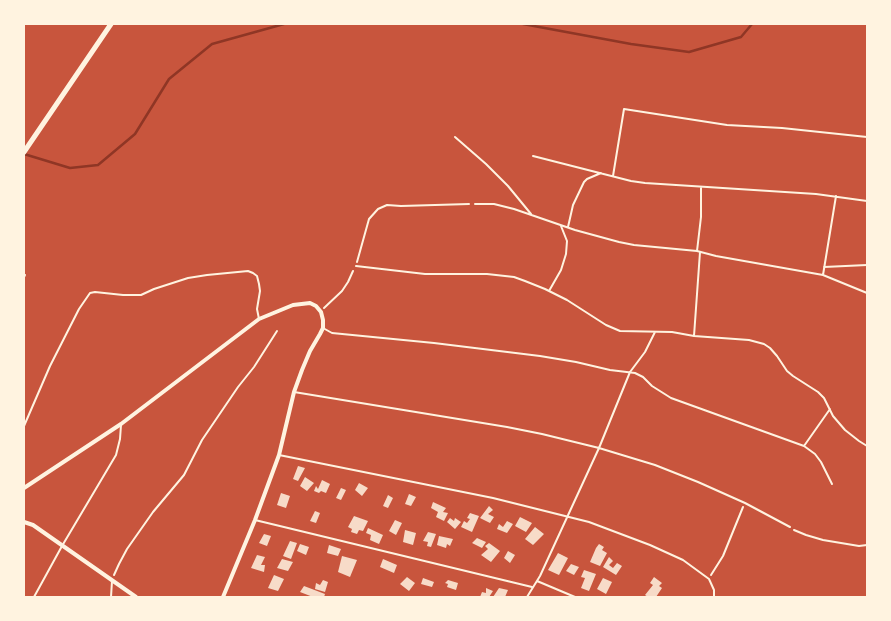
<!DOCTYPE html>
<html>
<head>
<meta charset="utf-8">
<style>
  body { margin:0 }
  #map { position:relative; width:891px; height:621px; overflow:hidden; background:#c8553d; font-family:"PT Sans",sans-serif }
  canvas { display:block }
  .frame { position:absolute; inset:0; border:25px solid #fff3e0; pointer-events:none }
</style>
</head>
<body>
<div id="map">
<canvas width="891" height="621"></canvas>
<div class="frame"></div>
</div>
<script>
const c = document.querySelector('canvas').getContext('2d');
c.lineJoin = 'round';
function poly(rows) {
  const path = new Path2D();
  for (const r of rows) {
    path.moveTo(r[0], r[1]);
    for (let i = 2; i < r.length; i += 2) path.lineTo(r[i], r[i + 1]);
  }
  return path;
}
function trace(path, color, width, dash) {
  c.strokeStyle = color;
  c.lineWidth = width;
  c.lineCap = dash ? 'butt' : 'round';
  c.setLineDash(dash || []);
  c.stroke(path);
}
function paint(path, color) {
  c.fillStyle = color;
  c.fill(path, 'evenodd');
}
const stream = poly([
  [523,24,631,44,689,52,741,37,752,24],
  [24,154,70,168,98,165,135,134,169,79,212,44,284,24]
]);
const building = poly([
  [298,466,305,468,298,481,293,479],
  [305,477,314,483,307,491,300,486],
  [322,480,330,484,326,493,321,491,319,493,314,491,316,486,318,489],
  [359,483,368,488,362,496,355,490],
  [341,488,346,490,341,500,336,498],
  [281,493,290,496,286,508,277,505],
  [409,494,416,497,411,506,405,504],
  [388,495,393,498,388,508,383,506],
  [433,502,446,508,443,512,448,513,444,521,436,517,438,512,431,508],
  [489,506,493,510,488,514,494,517,490,523,480,518],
  [315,511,320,513,316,523,310,521],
  [470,513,479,516,472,532,461,527,464,521,467,523,470,519,467,518],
  [354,516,368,521,363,531,359,530,357,534,351,532,352,529,348,527],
  [520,517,532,523,526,532,515,526],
  [450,518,454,521,455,518,461,522,455,529,447,522],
  [395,520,402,523,396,535,389,531],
  [507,521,513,524,507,533,497,529,499,524,503,527],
  [535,527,544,534,533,545,525,539],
  [368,528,383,535,379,544,370,540,371,535,366,533],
  [405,530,416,533,413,545,403,542],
  [428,532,436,534,431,547,427,546,428,542,423,541],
  [264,534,271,536,267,546,259,543],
  [439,536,453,539,450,546,447,544,446,548,437,545],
  [477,538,486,542,482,548,472,543],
  [290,541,297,543,291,559,283,556],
  [489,543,500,551,491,562,481,555,488,549,485,546],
  [300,544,309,547,306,555,297,551],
  [599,544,604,547,602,550,607,553,600,566,590,562,596,548],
  [329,545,341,549,338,556,327,553],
  [508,551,515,555,510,563,504,558],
  [558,553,568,558,559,575,548,570],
  [257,555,265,557,261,565,265,565,264,572,251,568],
  [342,556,357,560,350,577,338,572],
  [609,557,613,561,609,565,613,568,617,563,622,566,616,575,603,567],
  [282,559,293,562,288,571,277,568],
  [383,559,397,565,394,573,380,567],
  [571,564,579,567,574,575,566,571],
  [584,570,596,574,589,591,581,588,585,578,581,577],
  [274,575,284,579,278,591,268,588],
  [407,577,415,583,409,591,400,584],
  [654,577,662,583,659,586,662,588,656,597,648,597,645,595,653,585,650,583],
  [423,578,434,582,432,587,421,584],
  [603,578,612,582,606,594,597,589],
  [323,580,328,582,325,592,315,589,316,583,320,585],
  [448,580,458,583,456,590,447,587,448,584,445,583],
  [304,586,325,594,324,597,313,597,300,592],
  [486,588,493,591,489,597,480,597,482,592,486,593],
  [499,588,508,590,505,597,493,597]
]);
const path = poly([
  [357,262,369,219,378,209,387,205,401,206,469,204],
  [324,308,342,291,348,282,353,271],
  [794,530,806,535,823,540,859,546,867,545],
  [114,575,119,564,127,549,153,512,184,475,202,440,238,387,254,367,277,331],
  [711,575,723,556,743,507]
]);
const service = poly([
  [455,137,486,164,508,186,531,214],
  [533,156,631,181,645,183,816,194,867,201],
  [613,176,624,109,727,125,782,128,867,137],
  [475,204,494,204,514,209,575,230,619,242,634,245,697,251,716,256,823,275,836,196],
  [568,227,573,205,584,182,587,179,601,173],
  [697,251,701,217,701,187],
  [356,266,425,274,487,274,514,277,525,281,545,289,567,300,606,325,620,331,672,332,694,336,749,340,764,344,770,348,777,356,787,371,793,376,818,392,824,398,833,416,845,430,859,441,867,446],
  [824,267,867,265],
  [823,275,867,293],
  [24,277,25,275],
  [549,291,561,270,566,254,567,241,561,226],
  [323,328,332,333,434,343,540,356,576,362,610,370,635,373,643,377,652,386,671,398,804,446,815,454,821,462,832,484],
  [694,336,700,252],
  [294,392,507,427,542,434,599,448,655,465,698,482,745,503,790,527],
  [24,426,50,366,79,309,90,293,95,292,123,295,141,295,154,289,188,278,207,275,248,271,253,273,257,276,259,284,260,291,257,309,259,319],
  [804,446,830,409],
  [279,455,493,498,589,522,650,545,683,560,709,579,714,590,714,597],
  [255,520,532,587],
  [537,581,575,597],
  [34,597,62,546,116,455,120,439,121,425],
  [111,597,112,581],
  [527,597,540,576,599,448,630,372,645,352,655,332]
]);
const minor = poly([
  [24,488,121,424,259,319,293,305,310,303,316,306,321,312,323,320,323,328,320,334,310,351,302,370,294,392,279,455,255,520,223,597],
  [24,522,33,525,136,597]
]);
const tertiary = poly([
  [24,152,111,24]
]);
trace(stream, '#8f3625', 2.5);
paint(building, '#f7dbc8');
trace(path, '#fff3e0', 2);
trace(service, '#fff3e0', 2);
trace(minor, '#fff3e0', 4);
trace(tertiary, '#fff3e0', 5);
</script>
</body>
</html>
